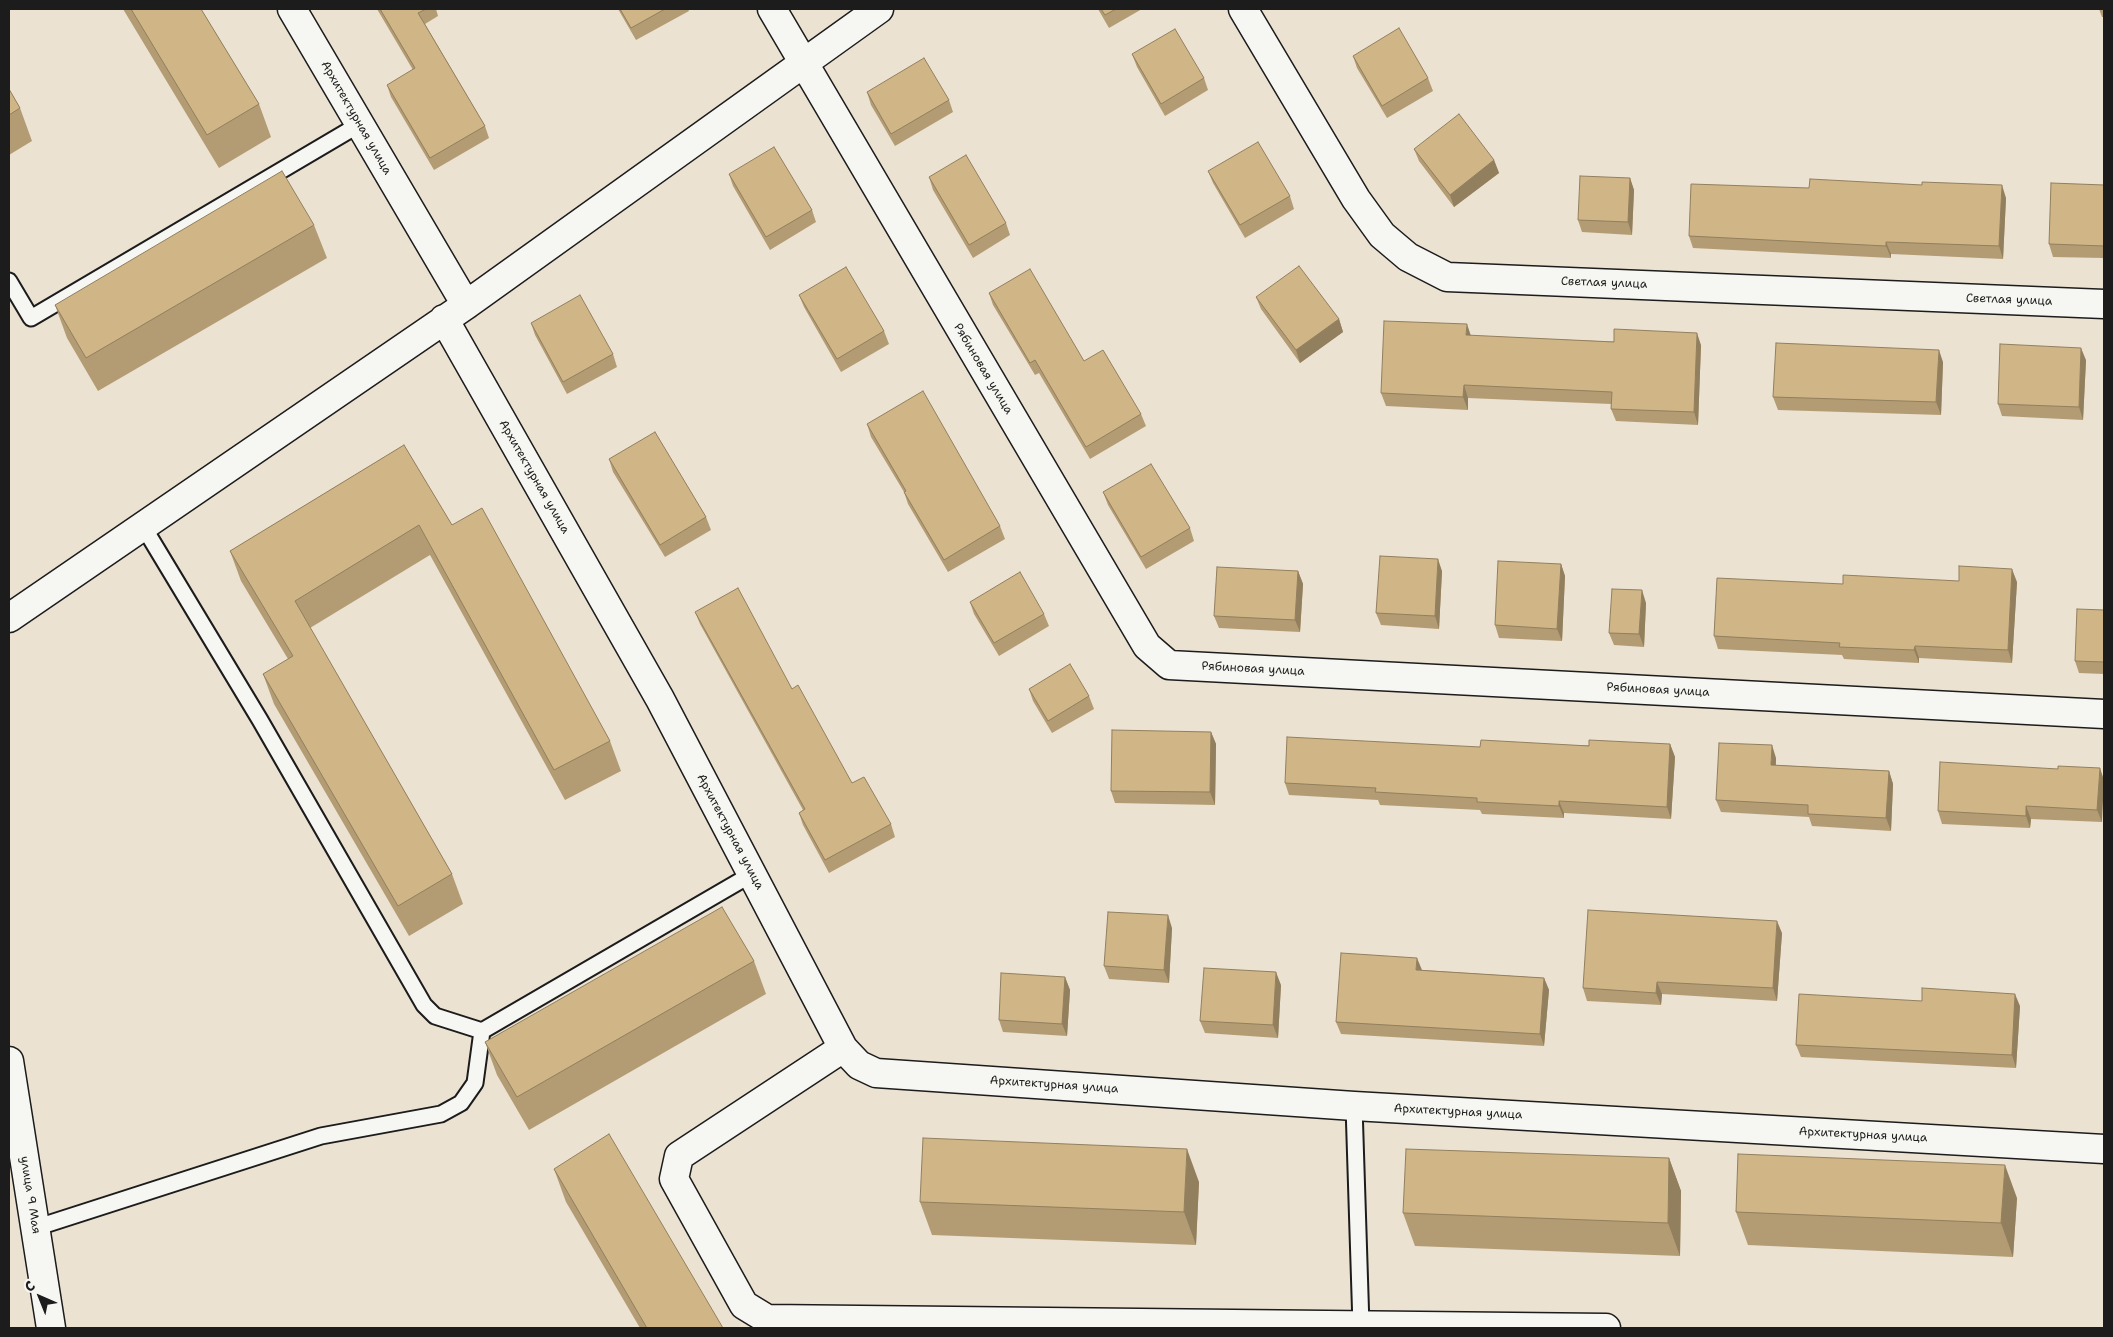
<!DOCTYPE html>
<html>
<head>
<meta charset="utf-8">
<style>
  body { margin:0 }
  #map { position:relative; width:2113px; height:1337px; overflow:hidden; background:#ebe2d2; font-family:"Shantell Sans",sans-serif }
  canvas { display:block }
  .frame { position:absolute; inset:0; border:10px solid #1c1c1c; pointer-events:none }
  .north { position:absolute; left:15px; top:1272px; width:50px; height:50px; -webkit-text-stroke:4px #f6f6f2; paint-order:stroke; rotate:316deg; font-size:14px; font-weight:700; line-height:20px; text-align:center; color:#1c1c1c }
  .north::after { content:''; display:block; margin:auto; width:18px; height:22px; background:#1c1c1c; clip-path:polygon(50% 0,100% 100%,50% 72%,0 100%) }
</style>
</head>
<body>
<div id="map">
<canvas width="2113" height="1337"></canvas>
<div class="frame"></div>
<div class="north">С</div>
</div>
<script>
const c = document.querySelector('canvas').getContext('2d');
c.lineJoin = 'round';
function poly(rows) {
  const path = new Path2D();
  for (const r of rows) {
    path.moveTo(r[0], r[1]);
    for (let i = 2; i < r.length; i += 2) path.lineTo(r[i], r[i + 1]);
  }
  return path;
}
function trace(path, color, width, dash) {
  c.strokeStyle = color;
  c.lineWidth = width;
  c.lineCap = dash ? 'butt' : 'round';
  c.setLineDash(dash || []);
  c.stroke(path);
}
function paint(path, color) {
  c.fillStyle = color;
  c.fill(path, 'evenodd');
}
function label(font, color, halo, rows, align = 'center') {
  c.font = font + ' "Shantell Sans",sans-serif';
  c.lineWidth = 5;
  c.setLineDash([]);
  c.textBaseline = 'middle';
  c.strokeStyle = halo;
  c.fillStyle = color;
  for (const [text, x, y, turn = 0] of rows) {
    c.save();
    c.translate(x, y);
    c.rotate((+turn || 0) * Math.PI / 180);
    c.textAlign = isNaN(turn) ? turn : align;
    if (halo) c.strokeText(text, 0, 0);
    c.fillText(text, 0, 0);
    c.restore();
  }
}
const lane = poly([
  [9,281,31,318,360,124],
  [143,526,260,720,424,1005,435,1016,482,1031,752,874],
  [1354,1106,1361,1326],
  [35,1228,321,1136,441,1114,461,1103,475,1083,482,1031]
]);
const street = poly([
  [292,9,466,305],
  [772,9,1147,646,1169,665,2104,714],
  [1243,9,1356,199,1382,235,1408,257,1447,277,2104,304],
  [444,319,660,699,843,1048,859,1065,876,1073,1354,1106,2104,1149],
  [9,618,466,305,879,9],
  [843,1048,679,1156,674,1179,744,1305,767,1319,1606,1328]
]);
const secondary = poly([
  [9,1061,51,1328]
]);
const wall = poly([
  [123,9,201,9,259,104,271,137,219,168],
  [377,9,436,9,438,16,425,24,485,126,489,138,434,170,391,97,387,85,413,70],
  [618,9,688,9,689,11,636,40],
  [1098,9,1142,9,1109,28],
  [2099,9,2104,9,2104,17,2102,17],
  [1132,54,1204,78,1208,90,1165,116,1137,67],
  [1353,56,1428,78,1433,91,1387,118,1357,68],
  [9,89,20,108,32,141,9,155],
  [867,92,949,100,953,112,895,146,871,105],
  [1414,149,1494,160,1499,173,1454,207,1419,161],
  [1208,171,1290,196,1294,209,1245,238,1213,183],
  [729,174,812,210,816,222,770,250,733,186],
  [929,177,1006,223,1010,235,973,258,933,190],
  [1630,178,1634,190,1632,235,1582,232,1578,220],
  [2104,185,2104,258,2053,257,2049,244],
  [2006,198,2003,259,1891,254,1891,258,1693,248,1689,236],
  [314,225,327,258,98,391,67,338,55,305],
  [989,293,1084,361,1141,414,1146,426,1090,459,1039,373,1035,375,993,305],
  [799,295,884,331,889,344,841,372,804,307],
  [1256,297,1339,319,1343,332,1300,363,1261,309],
  [531,323,613,354,617,367,567,394,535,335],
  [1471,336,1701,345,1698,425,1616,421,1611,409,1611,404,1468,398,1468,410,1386,406,1381,393],
  [2086,360,2083,420,2002,416,1998,404],
  [1943,362,1941,415,1778,410,1773,397],
  [867,424,1000,526,1005,539,948,572,908,504,904,492,871,437],
  [404,445,452,525,610,741,621,771,565,800,430,555,310,628,452,874,463,904,409,936,274,704,263,674,288,659,241,581,230,551],
  [609,459,706,517,711,530,665,557,613,472],
  [1103,492,1190,528,1194,541,1146,569,1108,505],
  [1561,564,1565,576,1562,641,1499,638,1495,625],
  [1298,571,1303,584,1300,632,1219,628,1214,616],
  [1442,571,1439,629,1381,625,1376,613],
  [2017,582,2012,663,1919,658,1919,663,1844,659,1842,655,1718,649,1714,636,1843,584],
  [970,602,1044,614,1049,626,999,656,974,614],
  [1646,603,1644,647,1614,645,1609,633],
  [2104,610,2104,674,2079,673,2075,661],
  [695,612,792,689,852,783,891,824,895,837,829,873,803,825,799,813,803,810,700,624],
  [1029,689,1089,696,1094,709,1052,733,1033,701],
  [1211,732,1216,744,1215,805,1115,803,1111,791],
  [1670,744,1675,757,1671,819,1564,813,1564,818,1482,814,1480,810,1380,805,1378,800,1289,795,1285,783,1480,747],
  [1776,758,1776,765,1889,771,1893,784,1891,831,1812,826,1809,817,1721,812,1716,800],
  [2100,768,2102,822,2031,819,2030,828,1942,824,1938,811,2058,769],
  [1172,928,1169,983,1109,979,1104,966],
  [1782,933,1777,1001,1662,994,1661,1005,1587,1001,1583,988],
  [754,961,766,994,529,1130,497,1075,485,1042],
  [1422,970,1544,978,1549,990,1544,1046,1341,1034,1336,1022],
  [1065,977,1070,990,1067,1036,1003,1032,999,1020],
  [1281,985,1278,1038,1205,1033,1200,1021],
  [1922,1001,2020,1006,2016,1068,1801,1057,1796,1045],
  [1669,1158,1681,1191,1680,1256,1415,1246,1403,1213],
  [554,1169,723,1328,640,1328,566,1202],
  [1199,1182,1196,1245,932,1235,920,1202],
  [2017,1198,2013,1257,1748,1245,1736,1212]
]);
const shadedWall = poly([
  [1494,160,1499,173,1454,207,1450,195],
  [1630,178,1634,190,1632,235,1628,222],
  [2002,185,2006,198,2003,259,1999,246],
  [1886,242,1891,254,1891,258,1886,246],
  [1339,319,1343,332,1300,363,1296,350],
  [1467,324,1471,336,1466,335],
  [1697,333,1701,345,1698,425,1694,412],
  [2081,348,2086,360,2083,420,2079,407],
  [1939,350,1943,362,1941,415,1936,402],
  [1464,385,1468,398,1468,410,1463,397],
  [1438,559,1442,571,1439,629,1435,616],
  [1561,564,1565,576,1562,641,1557,629],
  [2012,569,2017,582,2012,663,2008,650],
  [1298,571,1303,584,1300,632,1295,620],
  [1642,590,1646,603,1644,647,1639,634],
  [1915,646,1919,658,1919,663,1914,650],
  [1211,732,1216,744,1215,805,1210,792],
  [1670,744,1675,757,1671,819,1667,807],
  [1772,745,1776,758,1775,778,1771,765],
  [2100,768,2104,780,2102,822,2097,810],
  [1889,771,1893,784,1891,831,1886,818],
  [1559,801,1564,813,1564,818,1559,806],
  [2026,806,2031,819,2030,828,2026,816],
  [1168,915,1172,928,1169,983,1164,970],
  [1777,921,1782,933,1777,1001,1773,988],
  [1417,958,1422,970,1416,970],
  [1276,972,1281,985,1278,1038,1273,1025],
  [1065,977,1070,990,1067,1036,1062,1024],
  [1544,978,1549,990,1544,1046,1540,1034],
  [1657,982,1662,994,1661,1005,1656,993],
  [2015,994,2020,1006,2016,1068,2012,1055],
  [1187,1149,1199,1182,1196,1245,1184,1212],
  [1669,1158,1681,1191,1680,1256,1668,1223],
  [2005,1165,2017,1198,2013,1257,2001,1223]
]);
const building = poly([
  [131,9,201,9,259,104,207,135,131,9],
  [380,9,426,9,418,13,485,126,430,158,387,85,415,68,380,9],
  [620,9,665,9,631,28,620,9],
  [1101,9,1116,9,1105,15,1101,9],
  [1399,28,1428,78,1382,106,1353,56,1399,28],
  [1175,29,1204,78,1161,104,1132,54,1175,29],
  [924,58,949,100,891,134,867,92,924,58],
  [9,89,20,108,9,115,9,89],
  [1459,114,1494,160,1450,195,1414,149,1459,114],
  [1258,142,1290,196,1240,225,1208,171,1258,142],
  [774,147,812,210,766,237,729,174,774,147],
  [966,155,1006,223,969,245,929,177,966,155],
  [282,171,314,225,86,358,55,305,282,171],
  [1580,176,1630,178,1628,222,1578,220,1580,176],
  [1810,179,1922,185,1922,182,2002,185,1999,246,1886,242,1886,246,1689,236,1691,184,1809,188,1810,179],
  [2051,183,2104,185,2104,246,2049,244,2051,183],
  [1299,266,1339,319,1296,350,1256,297,1299,266],
  [846,267,884,331,837,359,799,295,846,267],
  [1030,269,1084,361,1103,350,1141,414,1086,447,1035,360,1030,363,989,293,1030,269],
  [580,295,613,354,563,382,531,323,580,295],
  [1384,321,1467,324,1466,335,1614,342,1614,329,1697,333,1694,412,1611,409,1612,392,1464,385,1463,397,1381,393,1384,321],
  [1776,343,1939,350,1936,402,1773,397,1776,343],
  [2000,344,2081,348,2079,407,1998,404,2000,344],
  [923,391,1000,526,944,560,904,492,906,491,867,424,923,391],
  [655,432,706,517,660,545,609,459,655,432],
  [404,445,452,525,482,508,610,741,554,770,419,525,295,601,452,874,398,906,263,674,293,656,230,551,404,445],
  [1151,464,1190,528,1141,557,1103,492,1151,464],
  [1380,556,1438,559,1435,616,1376,613,1380,556],
  [1498,561,1561,564,1557,629,1495,625,1498,561],
  [1959,566,2012,569,2008,650,1915,646,1914,650,1839,647,1840,643,1714,636,1717,578,1843,584,1843,575,1959,581,1959,566],
  [1217,567,1298,571,1295,620,1214,616,1217,567],
  [1020,572,1044,614,994,643,970,602,1020,572],
  [738,588,792,689,798,685,852,783,864,777,891,824,825,860,799,813,805,809,695,612,738,588],
  [1612,589,1642,590,1639,634,1609,633,1612,589],
  [2077,609,2104,610,2104,662,2075,661,2077,609],
  [1070,664,1089,696,1048,721,1029,689,1070,664],
  [1112,730,1211,732,1210,792,1111,791,1112,730],
  [1287,737,1480,747,1481,740,1589,746,1589,740,1670,744,1667,807,1559,801,1559,806,1477,802,1477,798,1375,792,1376,788,1285,783,1287,737],
  [1719,743,1772,745,1771,765,1889,771,1886,818,1808,814,1808,805,1716,800,1719,743],
  [1940,762,2058,769,2058,766,2100,768,2097,810,2026,806,2026,816,1938,811,1940,762],
  [722,907,754,961,517,1097,485,1042,722,907],
  [1588,910,1777,921,1773,988,1657,982,1656,993,1583,988,1588,910],
  [1108,912,1168,915,1164,970,1104,966,1108,912],
  [1341,953,1417,958,1416,970,1544,978,1540,1034,1336,1022,1341,953],
  [1204,968,1276,972,1273,1025,1200,1021,1204,968],
  [1001,973,1065,977,1062,1024,999,1020,1001,973],
  [1922,988,2015,994,2012,1055,1796,1045,1799,994,1922,1001,1922,988],
  [609,1134,723,1328,647,1328,554,1169,609,1134],
  [923,1138,1187,1149,1184,1212,920,1202,923,1138],
  [1406,1149,1669,1158,1668,1223,1403,1213,1406,1149],
  [1738,1154,2005,1165,2001,1223,1736,1212,1738,1154]
]);
const streetNames = [
  ["Архитектурная улица",356,118,60],
  ["Светлая улица",1604,283,2],
  ["Светлая улица",2009,300,2],
  ["Рябиновая улица",983,369,59],
  ["Архитектурная улица",534,477,60],
  ["Рябиновая улица",1253,669,3],
  ["Рябиновая улица",1658,690,3],
  ["Архитектурная улица",730,832,62],
  ["Архитектурная улица",1054,1085,4],
  ["Архитектурная улица",1458,1112,3],
  ["Архитектурная улица",1863,1135,3],
  ["улица 9 Мая",30,1195,81]
];
trace(lane, '#1c1c1c', 19);
trace(street, '#1c1c1c', 31);
trace(secondary, '#1c1c1c', 31);
trace(lane, '#f6f6f2', 15);
trace(street, '#f6f6f2', 28);
trace(secondary, '#f6f6f2', 28);
paint(wall, '#b39c73');
paint(shadedWall, '#927f5e');
paint(building, '#d0b586');
trace(building, '#927f5e', 1);
label('12px', '#1c1c1c', '#f6f6f2', streetNames);
</script>
</body>
</html>
